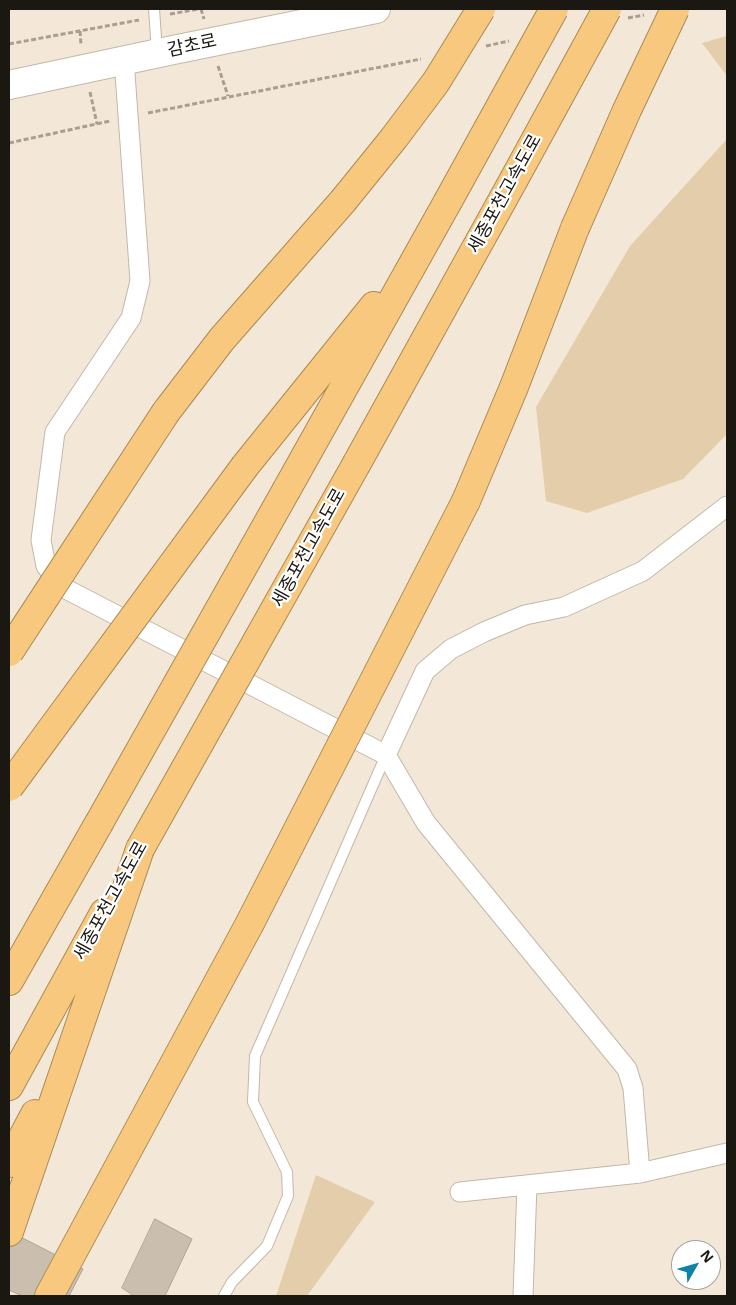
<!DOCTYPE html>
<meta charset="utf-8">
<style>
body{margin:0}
#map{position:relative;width:736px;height:1305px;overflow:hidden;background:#f3e8d7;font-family:"Open Sans",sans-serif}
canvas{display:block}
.frame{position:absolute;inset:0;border:10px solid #1b1711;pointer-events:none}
.north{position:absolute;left:671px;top:1240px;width:50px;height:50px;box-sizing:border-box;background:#fff;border:1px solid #a4a2a0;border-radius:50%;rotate:52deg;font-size:14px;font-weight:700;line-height:20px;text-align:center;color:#1b1711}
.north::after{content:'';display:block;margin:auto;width:18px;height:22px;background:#0f82a8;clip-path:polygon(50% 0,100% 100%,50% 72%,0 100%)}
</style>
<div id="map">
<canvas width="736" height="1305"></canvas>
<div class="frame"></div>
<div class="north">N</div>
</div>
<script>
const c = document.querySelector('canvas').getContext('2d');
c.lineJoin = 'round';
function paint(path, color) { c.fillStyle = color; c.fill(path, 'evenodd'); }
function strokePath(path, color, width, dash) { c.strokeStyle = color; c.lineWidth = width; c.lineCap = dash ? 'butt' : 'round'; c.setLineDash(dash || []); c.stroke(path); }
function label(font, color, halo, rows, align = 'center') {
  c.font = font + ' "Open Sans","Noto Sans KR",sans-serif'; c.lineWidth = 4.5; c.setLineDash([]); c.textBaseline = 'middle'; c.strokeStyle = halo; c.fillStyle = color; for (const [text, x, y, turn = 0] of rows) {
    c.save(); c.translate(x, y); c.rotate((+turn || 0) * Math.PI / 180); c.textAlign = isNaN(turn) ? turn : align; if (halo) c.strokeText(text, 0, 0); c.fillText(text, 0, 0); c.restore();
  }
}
const green = new Path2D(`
 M727,36V76L702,43Z
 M727,139V434L683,479L587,513L546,501L536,407L630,246Z
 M316,1175L375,1202L307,1296H276Z`);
const building = new Path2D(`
 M155,1219L192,1239L165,1296H134L122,1288Z
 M9,1231L83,1269L69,1296H22L9,1290Z`);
const path = new Path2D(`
 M201,9L204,19
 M170,14L199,9
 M628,18L644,15
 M80,31L81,45
 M9,44L139,20
 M486,46L509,41
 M218,66L228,96
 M90,92L97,124
 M148,113L421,59
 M9,143L110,121`);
const service = new Path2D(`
 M154,9L157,52
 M224,1296L232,1282L267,1246L288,1196L287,1172L253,1102L255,1056L386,755`);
const minor = new Path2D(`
 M124,60L140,281L131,318L55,432L41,540L46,566L64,588L386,755L425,671L451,649L484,632L525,615L564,607L643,571L727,506
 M386,755L426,823L627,1069L633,1088L640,1173L727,1153
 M460,1192L640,1173
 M523,1296L527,1185`);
const secondary = new Path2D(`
 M9,85L173,50L376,9`);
const motorway = new Path2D(`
 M166,412L222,339L343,201
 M357,463L513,181
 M245,466L374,306
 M287,489L447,203
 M466,501L514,387L575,228
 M9,981L99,823
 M9,1086L104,913
 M9,1163L35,1114
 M9,1232L140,849
 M49,1296L249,925`);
const motorwayBridge = new Path2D(`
 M513,181L607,9
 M343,201L394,138L436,82L481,9
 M447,203L554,9
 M575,228L627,110L675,9
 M9,652L166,412
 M9,787L245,466
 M99,823L287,489
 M140,849L357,463
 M249,925L466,501`);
const streetNames = [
 ["감초로",192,46,-12],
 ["세종포천고속도로",505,194,-61],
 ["세종포천고속도로",309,548,-61],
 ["세종포천고속도로",111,901,-61]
];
paint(green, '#e3cdab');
paint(building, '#cabfaf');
strokePath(building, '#aea494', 1);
strokePath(service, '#c3b8a8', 12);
strokePath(minor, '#c3b8a8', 21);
strokePath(secondary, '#c3b8a8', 30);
strokePath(motorway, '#aa8a57', 30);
strokePath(path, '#a89f92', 3, [5, 2.5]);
strokePath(service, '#fff', 10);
strokePath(minor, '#fff', 19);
strokePath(secondary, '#fff', 28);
strokePath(motorway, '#f7c87d', 28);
strokePath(motorwayBridge, '#aa8a57', 30, []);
strokePath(motorwayBridge, '#f7c87d', 28);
label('18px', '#1b1711', '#fff', streetNames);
</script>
